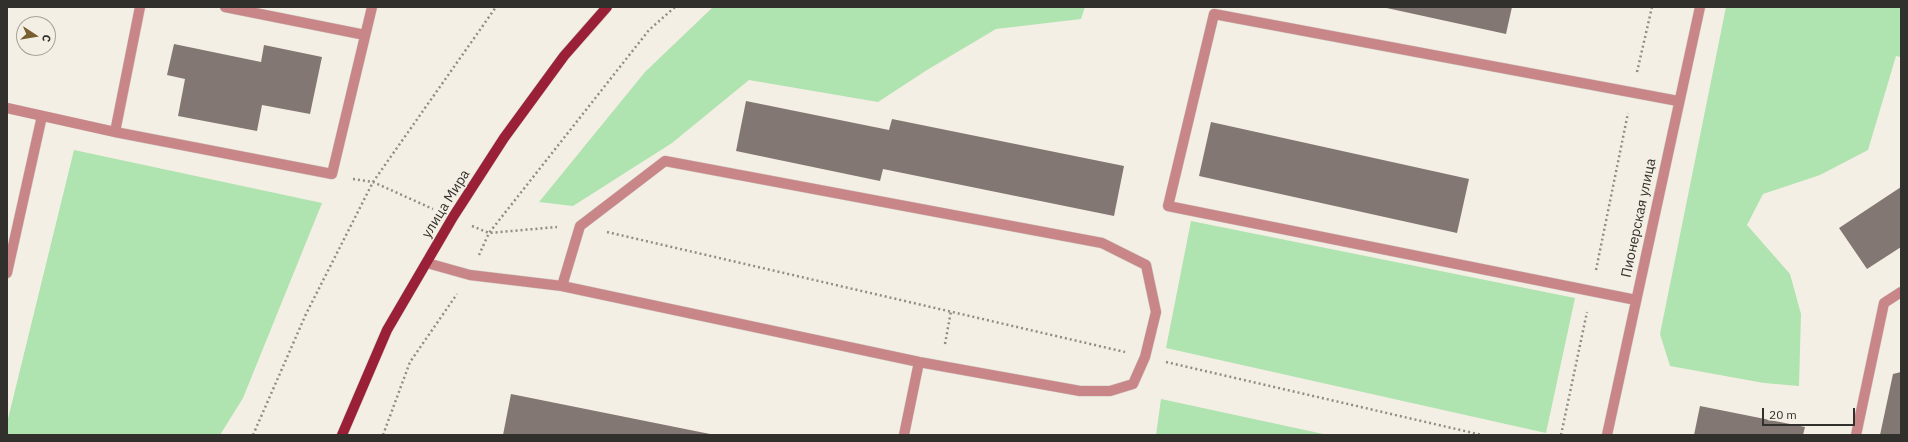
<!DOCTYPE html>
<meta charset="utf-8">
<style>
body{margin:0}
#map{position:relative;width:1908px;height:442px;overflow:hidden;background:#f4efe4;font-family:"IBM Plex Sans",sans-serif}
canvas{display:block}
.frame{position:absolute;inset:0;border:8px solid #32302c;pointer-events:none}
.north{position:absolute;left:16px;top:16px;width:40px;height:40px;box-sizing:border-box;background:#f4efe4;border:1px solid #a6a39a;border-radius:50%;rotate:102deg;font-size:11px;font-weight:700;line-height:16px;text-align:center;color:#32302c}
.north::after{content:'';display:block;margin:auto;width:14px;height:18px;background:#785e30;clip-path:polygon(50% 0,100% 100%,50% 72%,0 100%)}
.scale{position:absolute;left:1762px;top:408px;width:93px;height:18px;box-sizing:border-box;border:2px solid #32302c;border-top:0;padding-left:5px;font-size:12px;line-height:14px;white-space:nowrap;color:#32302c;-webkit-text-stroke:3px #f4efe4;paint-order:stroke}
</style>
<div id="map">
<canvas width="1908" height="442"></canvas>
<div class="frame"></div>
<div class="north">С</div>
<div class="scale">20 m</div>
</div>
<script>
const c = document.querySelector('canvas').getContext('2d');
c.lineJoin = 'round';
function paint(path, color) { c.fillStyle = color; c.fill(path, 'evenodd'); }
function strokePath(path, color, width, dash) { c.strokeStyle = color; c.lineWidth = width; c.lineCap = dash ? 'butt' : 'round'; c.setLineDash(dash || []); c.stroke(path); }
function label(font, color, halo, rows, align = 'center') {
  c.font = font + ' "IBM Plex Sans",sans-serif'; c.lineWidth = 3; c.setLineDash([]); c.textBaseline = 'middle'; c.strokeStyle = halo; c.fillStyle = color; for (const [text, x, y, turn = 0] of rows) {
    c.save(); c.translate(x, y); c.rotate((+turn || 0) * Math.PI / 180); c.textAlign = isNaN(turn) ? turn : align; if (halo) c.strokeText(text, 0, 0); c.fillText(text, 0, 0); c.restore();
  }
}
const green = new Path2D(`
 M713,7H1085L1081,19L996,29L927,70L878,102L749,80L672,143L573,206L539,202L645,72Z
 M1726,7H1901V57L1896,56L1868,150L1820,175L1763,194L1747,225L1790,274L1801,314L1799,386L1764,383L1670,366L1660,334Z
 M74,150L322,203L243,398L220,435H7V423Z
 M1191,221L1575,298L1546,433L1166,348Z
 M1161,399L1328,435H1156Z`);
const building = new Path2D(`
 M1382,7H1512L1506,34Z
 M174,44L261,62L264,45L322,57L310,114L262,105L257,131L178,116L185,79L167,75Z
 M746,101L889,130L892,119L1124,166L1114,216L883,169L880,181L736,151Z
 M1211,122L1469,179L1457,233L1199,176Z
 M1901,187V247L1867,269L1839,228Z
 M1901,372V435H1880L1893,374Z
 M511,394L710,434V435H503Z
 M1700,406L1805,427L1803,435H1694Z`);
const path = new Path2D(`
 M1637,72L1652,7
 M353,179L373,182L433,209
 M472,226L489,233L557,227
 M607,232L1125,352
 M479,255L489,233L649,30L675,7
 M1596,270L1628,113
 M945,344L951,311
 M1166,362L1482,435
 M253,435L306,314L373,182L496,7
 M383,435L410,362L457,294
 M1561,435L1587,312`);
const minor = new Path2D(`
 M225,7L365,35
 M7,108L115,132L332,174L372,7
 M115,132L140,7
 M427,263L470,275L562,286L919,362L1080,391H1110L1133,384L1145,357L1156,312L1146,265L1102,243L665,161L580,226L562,286
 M7,273L42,116
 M1636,300L1168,206L1214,14L1678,101
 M904,435L919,362
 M1607,435L1700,7
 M1856,435L1884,303L1901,292`);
const major = new Path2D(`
 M342,435L387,330L453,217L504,138L564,56L607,7`);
const streetNames = [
 ["улица Мира",446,204,-58],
 ["Пионерская улица",1639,218,-78]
];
paint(green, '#afe3af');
paint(building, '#837773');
strokePath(minor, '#d1cdc3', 11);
strokePath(major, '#d1cdc3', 11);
strokePath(path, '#908d85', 2.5, [2, 3]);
strokePath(minor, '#c98689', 10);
strokePath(major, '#9a2037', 10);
label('14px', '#32302c', '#f4efe4', streetNames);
</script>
